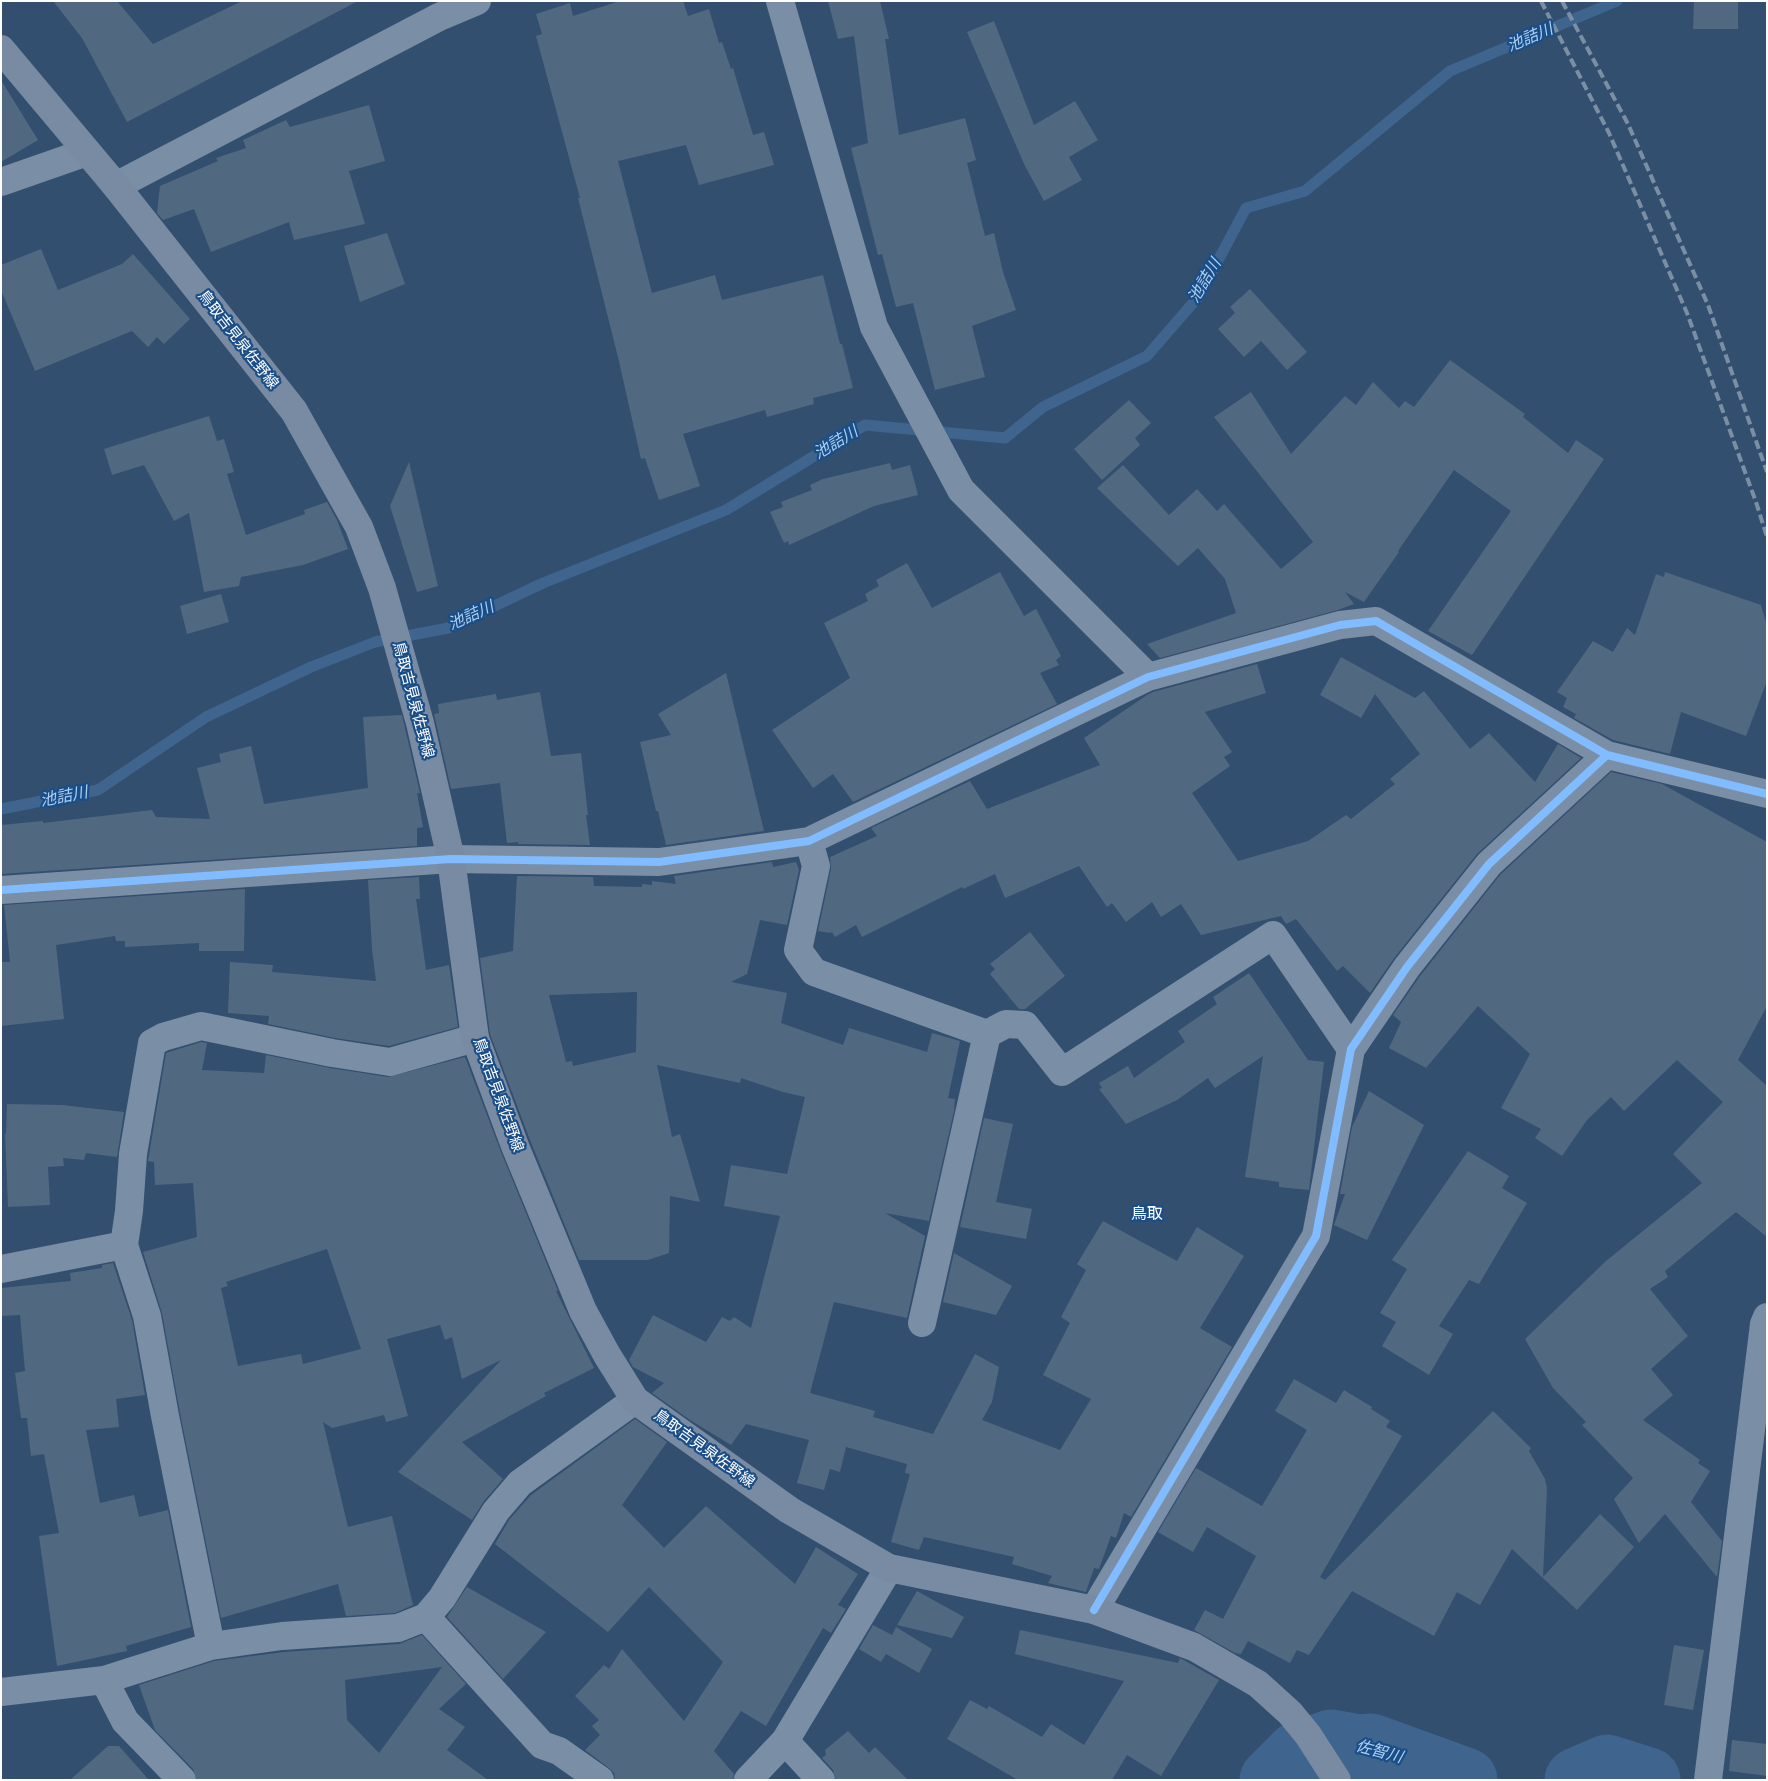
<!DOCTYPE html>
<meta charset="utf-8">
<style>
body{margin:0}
#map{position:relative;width:1768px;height:1781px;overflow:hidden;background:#334f6f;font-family:"PT Sans",sans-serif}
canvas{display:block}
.frame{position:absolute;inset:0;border:2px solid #fff;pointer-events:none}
</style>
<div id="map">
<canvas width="1768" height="1781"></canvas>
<div class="frame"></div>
</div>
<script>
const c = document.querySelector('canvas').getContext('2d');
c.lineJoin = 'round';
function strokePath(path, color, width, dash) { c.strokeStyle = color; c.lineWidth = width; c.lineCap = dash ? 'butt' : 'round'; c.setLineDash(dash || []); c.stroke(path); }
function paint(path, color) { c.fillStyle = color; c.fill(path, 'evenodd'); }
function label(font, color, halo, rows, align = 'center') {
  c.font = font + ' "PT Sans","Noto Sans JP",sans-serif'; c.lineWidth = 4.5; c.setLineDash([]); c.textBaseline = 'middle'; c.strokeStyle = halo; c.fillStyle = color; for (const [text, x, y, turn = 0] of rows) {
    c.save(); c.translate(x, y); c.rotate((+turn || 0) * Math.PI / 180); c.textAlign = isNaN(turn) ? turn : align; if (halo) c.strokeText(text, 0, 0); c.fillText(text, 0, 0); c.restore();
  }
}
const stream = new Path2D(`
 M1,809L98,790L206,717L311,667L375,642L448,628L543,583L726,510L865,425L1005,438L1043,407L1147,356L1199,296L1246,208L1305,191L1450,71L1617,1`);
const river = new Path2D(`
 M1272,1780L1298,1754L1331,1742L1359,1747L1371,1746L1465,1780
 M1577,1780L1607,1767L1648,1780`);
const building = new Path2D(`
 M53,1H117L153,44L242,1H358L127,122L82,38Z
 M620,1H683L688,16L709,9L719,43L722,42L731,69L733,68L753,135L764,132L774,165L699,185L686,145L618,161L652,293L715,275L722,300L823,275L840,344H842L853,388L813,398L814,404L767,417L765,410L683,434L700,486L659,500L645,458L641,459L618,357L578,198H580L536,36L542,34L536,14L570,3L573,16Z
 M828,1H880L889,39H885L899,135L965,118L976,160L967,163L985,236L994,233L1003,272L1016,310L972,326L985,377L935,390L913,303L896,307L882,254L878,255L851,148L868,143L854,36L838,39Z
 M1694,1H1738V29H1693Z
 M994,21L1034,125L1075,101L1098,140L1069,157L1082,180L1044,201L1025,166L967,32Z
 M1,80L38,140L1,162Z
 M369,105L385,161L349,171L365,224L294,240L289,222L211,252L194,209L163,220L157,213L160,186L218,161L216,158L246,148L243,140L286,120L290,127Z
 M387,233L405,284L360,302L344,246Z
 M41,249L58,290L122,264L133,254L190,319L164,344L157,337L148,347L132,331L35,371L1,290V265Z
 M1250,289L1307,352L1287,370L1261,341L1244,357L1218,329L1235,313L1230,307Z
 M1450,360L1525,414L1523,417L1568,453L1576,440L1604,459L1472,655L1428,631L1511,511L1454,470L1398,551L1399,552L1364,602L1345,592L1354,604L1338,610L1160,658L1147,644L1236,613L1225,579L1198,548L1178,566L1097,488L1123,465L1169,515L1197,489L1217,511L1224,504L1281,569L1313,542L1214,417L1251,392L1291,454L1345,396L1356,405L1373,382L1399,408L1405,401L1414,407Z
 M1129,400L1151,423L1135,438L1140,445L1102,480L1074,449Z
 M209,416L217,441L224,439L234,472L227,474L246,535L305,514L304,510L327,502L337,520L348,549L303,565L241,577L239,586L204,592L189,513L174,521L144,465L112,475L104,449Z
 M409,462L438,586L417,592L390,506Z
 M890,463L892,470L910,465L918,495L874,506L789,545L788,541L784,543L770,512L783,507L781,502L812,490L810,485L823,479Z
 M907,563L932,608L1000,572L1024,616L1036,609L1061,656L1056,660L1059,665L1040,673L1057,704L853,802L833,774L813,788L772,730L850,678L824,623L868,601L865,594L879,586L876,580Z
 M1665,572L1761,605L1767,626V681L1746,736L1681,712L1670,754L1613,740L1574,718L1576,714L1563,707L1567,698L1557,692L1593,641L1613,652L1627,628L1635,635L1656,574L1664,577Z
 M221,594L229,622L187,634L180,606Z
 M1341,657L1415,698L1424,691L1470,749L1489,733L1535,782L1558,744L1581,758L1477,854L1395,957L1370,993L1343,966L1337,971L1296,919L1286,924L1281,916L1201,935L1181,904L1161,917L1152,902L1126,922L1112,903L1107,907L1079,866L1005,898L995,874L963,889L962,887L862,937L856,925L835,937L832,932L830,933L818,931L831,869L830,857L877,836L871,828L970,781L987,809L1100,765L1084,738L1147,695L1153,692L1257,664L1266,693L1205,712L1232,752L1224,757L1230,766L1192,793L1238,861L1308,841L1346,815L1351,819L1395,784L1390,779L1420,754L1375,694L1361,718L1320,695Z
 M726,673L764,831L666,845L658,811H656L640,742L671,735L658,714Z
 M540,692L551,756L581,753L588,815H586L590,845L518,844V842L507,843L500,783L451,789L434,714L439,713L438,704L496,694L497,700Z
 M402,715L420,793H417L423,827L417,828V846L1,874V825L43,821V823L152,810L156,817L210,819L197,768L221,762L219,754L251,746L264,804L368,788L363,717Z
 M1611,772L1662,784L1767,842V1006L1738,1060L1767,1086V1237L1736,1212L1665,1271L1668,1277L1650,1289L1688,1336L1651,1369L1673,1395L1643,1420L1700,1460L1698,1463L1710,1471L1691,1502L1722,1541L1717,1577L1665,1514L1639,1543L1614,1499L1633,1478L1582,1425L1586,1422L1553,1388L1525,1339L1606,1261L1702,1183L1673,1154L1723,1102L1677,1060L1624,1111L1611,1097L1587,1120L1562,1156L1535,1138L1541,1129L1501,1108L1530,1054L1478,1006L1426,1068L1389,1048L1401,1022L1393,1015L1420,976L1500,875Z
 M772,862L773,867L796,862L799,870L787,925L760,920L747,974L731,982L787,993L781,1023L843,1045L849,1028L927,1052L932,1033L960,1041L948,1098L955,1099L954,1111L929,1221L885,1213L925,1236L907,1318L834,1302L810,1393L875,1411L873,1417L933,1434L975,1354L999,1367L992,1402L982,1420L1060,1450L1091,1399L1043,1375L1070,1323L1061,1317L1086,1270L1077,1264L1103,1221L1177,1261L1197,1227L1244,1256L1200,1328L1232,1347L1131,1517L1124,1513L1116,1538L1111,1536L1099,1569L1094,1568L1086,1592L1048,1583L1052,1576L1012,1564L1014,1557L924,1537L919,1550L891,1542L910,1474L905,1473L907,1464L846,1447L840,1472L830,1469L824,1490L797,1483L809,1440L746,1424L731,1445L690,1420L652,1393L664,1383L633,1367L629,1360L653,1315L706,1342L722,1317L730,1321L734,1317L751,1328L780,1216L724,1206L731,1165L787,1174L805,1097L783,1092L741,1078L740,1083L657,1065L672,1137L680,1134L700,1202L670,1196L669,1253L648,1260H579L530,1140L490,1034L480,958L513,951L517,876L593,877L594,886L642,887V884L652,885V881L676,884L674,876ZM637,992L636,1052L573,1066L572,1061L566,1062L549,995Z
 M419,877L420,899H416L426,970L449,965L458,1027L389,1046L335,1038L268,1024L269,1016L228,1013L230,962L273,965L272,972L376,981L372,949L368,880Z
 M245,889L244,951H199V943L125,947V941H116L115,936L56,945L64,1019L1,1026V962H10L4,905Z
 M1030,932L1065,976L1025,1009H1019L990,974L995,969L990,964Z
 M1249,973L1308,1060L1324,1062L1309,1190L1279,1187V1182L1245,1177L1263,1056L1215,1088L1208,1078L1177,1100L1126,1124L1099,1089L1102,1088L1099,1083L1128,1066L1134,1078L1185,1042L1178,1031L1217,1004L1213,997Z
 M201,1042L207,1043L202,1070L264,1073L266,1055L330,1068L388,1077L465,1057L501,1152L558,1291H556L594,1368L544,1393L546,1396L462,1442L503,1479L484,1501L472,1520L398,1472L501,1360L462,1379L452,1337L445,1340L440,1325L387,1339L408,1416L386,1422L384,1415L332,1428L323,1422L348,1527L392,1516L413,1605L395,1613L346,1616L338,1584L221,1618L180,1413L162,1313L143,1252L197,1237L193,1183L155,1185L154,1162L148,1161L166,1053ZM327,1249L361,1349L303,1364L301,1354L238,1366L221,1288L228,1286L226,1282Z
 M1369,1091L1424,1125L1367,1240L1334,1225L1345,1194H1340L1352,1127Z
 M7,1104L62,1105L124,1112L117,1157L86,1153L84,1160L63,1158L64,1166L48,1167L50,1205L8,1207L5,1134H6Z
 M984,1118L1013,1124L996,1202L1032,1209L1026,1239L960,1227Z
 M1468,1151L1509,1176L1502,1188L1527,1203L1479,1284L1469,1280L1439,1326L1453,1334L1429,1375L1382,1346L1396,1322L1380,1313L1407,1269L1392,1260Z
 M954,1253L1012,1286L996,1315L943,1302Z
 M113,1263L132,1320L145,1395L116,1399L119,1427L86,1430L100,1503L134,1495L139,1517L168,1510L191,1627L126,1646L127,1651L57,1666L39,1536L59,1533L44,1454L31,1456L27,1418H21L15,1373L25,1371L20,1315L1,1316V1288L71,1281L70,1273L102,1268V1265Z
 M1294,1379L1336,1403L1344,1390L1372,1407L1371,1409L1390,1421L1386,1427L1402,1436L1320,1577L1325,1580L1493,1411L1531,1448L1529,1451L1545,1479L1547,1488L1543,1577L1600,1514L1634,1547L1577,1610L1512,1549L1480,1605L1457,1592L1434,1636L1352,1591L1309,1655L1297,1650L1290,1663L1248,1641L1241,1654L1235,1653L1194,1630L1205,1610L1223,1619L1256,1556L1207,1527L1193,1552L1158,1532L1196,1468L1262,1506L1307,1430L1275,1411Z
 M635,1419L667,1442L622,1505L664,1548L706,1506L795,1584L816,1547L858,1574L838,1605L846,1609L831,1633L823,1628L766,1726L741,1711L714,1751L734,1774L733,1780H615L614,1773L609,1768L585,1750L600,1735L592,1726L599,1720L575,1696L604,1665L609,1669L622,1649L684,1721L723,1662L649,1587L608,1632L495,1544L509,1520L531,1495Z
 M467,1587L546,1632L503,1679L447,1617Z
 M917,1591L964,1617L952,1638L897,1625Z
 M873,1625L892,1635L896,1627L932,1649L919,1673L886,1654L881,1662L859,1649Z
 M1020,1630L1178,1663L1180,1658L1219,1680L1161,1776L1127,1755L1112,1780H1018L947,1739L970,1700L987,1709L989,1706L1042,1737L1051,1724L1084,1745L1124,1681L1015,1654Z
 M422,1635L466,1684L439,1709L465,1727L447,1750L488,1780H197L193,1769L155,1730L139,1685L214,1661L284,1652L399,1644ZM442,1667L379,1753L347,1720L345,1680Z
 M1674,1645L1704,1650L1693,1710L1664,1705Z
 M848,1731L869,1753L875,1747L908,1780H836L833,1770L822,1758L826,1755L825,1750Z
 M1732,1740L1767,1744V1776L1729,1771Z
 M108,1746H119L149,1780H70Z`);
const minor = new Path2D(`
 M780,1L874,327L961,490L1148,677
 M1,182L87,152
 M116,186L439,17L477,1
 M809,841L816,866L798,950L814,972L987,1034L1006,1024L1025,1025L1062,1072L1273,935L1351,1049
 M1,890L451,859L659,862L809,841L1148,677L1340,625L1376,621L1607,755L1767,794
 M124,1245L147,1316L165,1416L211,1646
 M1,1269L124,1245L129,1211L133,1154L152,1043L163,1037L201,1026L332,1053L390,1062L475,1038
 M922,1323L987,1034
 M1094,1610L1316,1236L1351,1049L1407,967L1489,864L1607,755
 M426,1617L542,1745L559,1751L600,1780
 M104,1680L125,1721L182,1780
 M1,1692L104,1680L211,1646L282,1636L398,1628L426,1617L442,1598L496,1511L520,1483L635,1400
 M785,1741L821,1780
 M748,1780L785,1741L889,1568
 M1708,1780L1764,1324L1767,1317`);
const major = new Path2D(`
 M1,49L116,186L294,411L359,527L382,588L420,723L451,859L475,1038L515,1146L583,1311L607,1355L635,1400L789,1510L889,1568L1094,1610L1194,1647L1258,1684L1290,1713L1308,1735L1337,1780`);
const rail = new Path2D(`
 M1541,1L1609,133L1687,313L1756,502L1767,537
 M1562,1L1628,124L1708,305L1767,472`);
const cycleway = new Path2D(`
 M1,890L451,859L659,862L809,841L1148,677L1340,625L1376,621L1607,755L1767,794
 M1094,1610L1316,1236L1351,1049L1407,967L1489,864L1607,755`);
const streetNames = [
 ["鳥取吉見泉佐野線",238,340,52],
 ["鳥取吉見泉佐野線",413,700,75],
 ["鳥取吉見泉佐野線",498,1095,70],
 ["鳥取吉見泉佐野線",704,1449,36]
];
const waterNames = [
 ["池詰川",1530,38,-23],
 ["池詰川",1205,281,-59],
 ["池詰川",836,443,-31],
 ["池詰川",471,616,-24],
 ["池詰川",64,797,-11],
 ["佐智川",1379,1752,15]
];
const neighbourhoodNames = [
 ["鳥取",1147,1214]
];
strokePath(stream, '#3f648e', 11);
strokePath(river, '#3f648e', 65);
paint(building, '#516881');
strokePath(minor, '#7a8ea5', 28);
strokePath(major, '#798ba2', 28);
strokePath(rail, '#7b8fa4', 4, [9, 4]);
strokePath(cycleway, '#80bcff', 8);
label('15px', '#fff', '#1a4e88', streetNames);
label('italic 16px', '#aed0f4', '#1a4e88', waterNames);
label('16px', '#fff', '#1a4e88', neighbourhoodNames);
</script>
